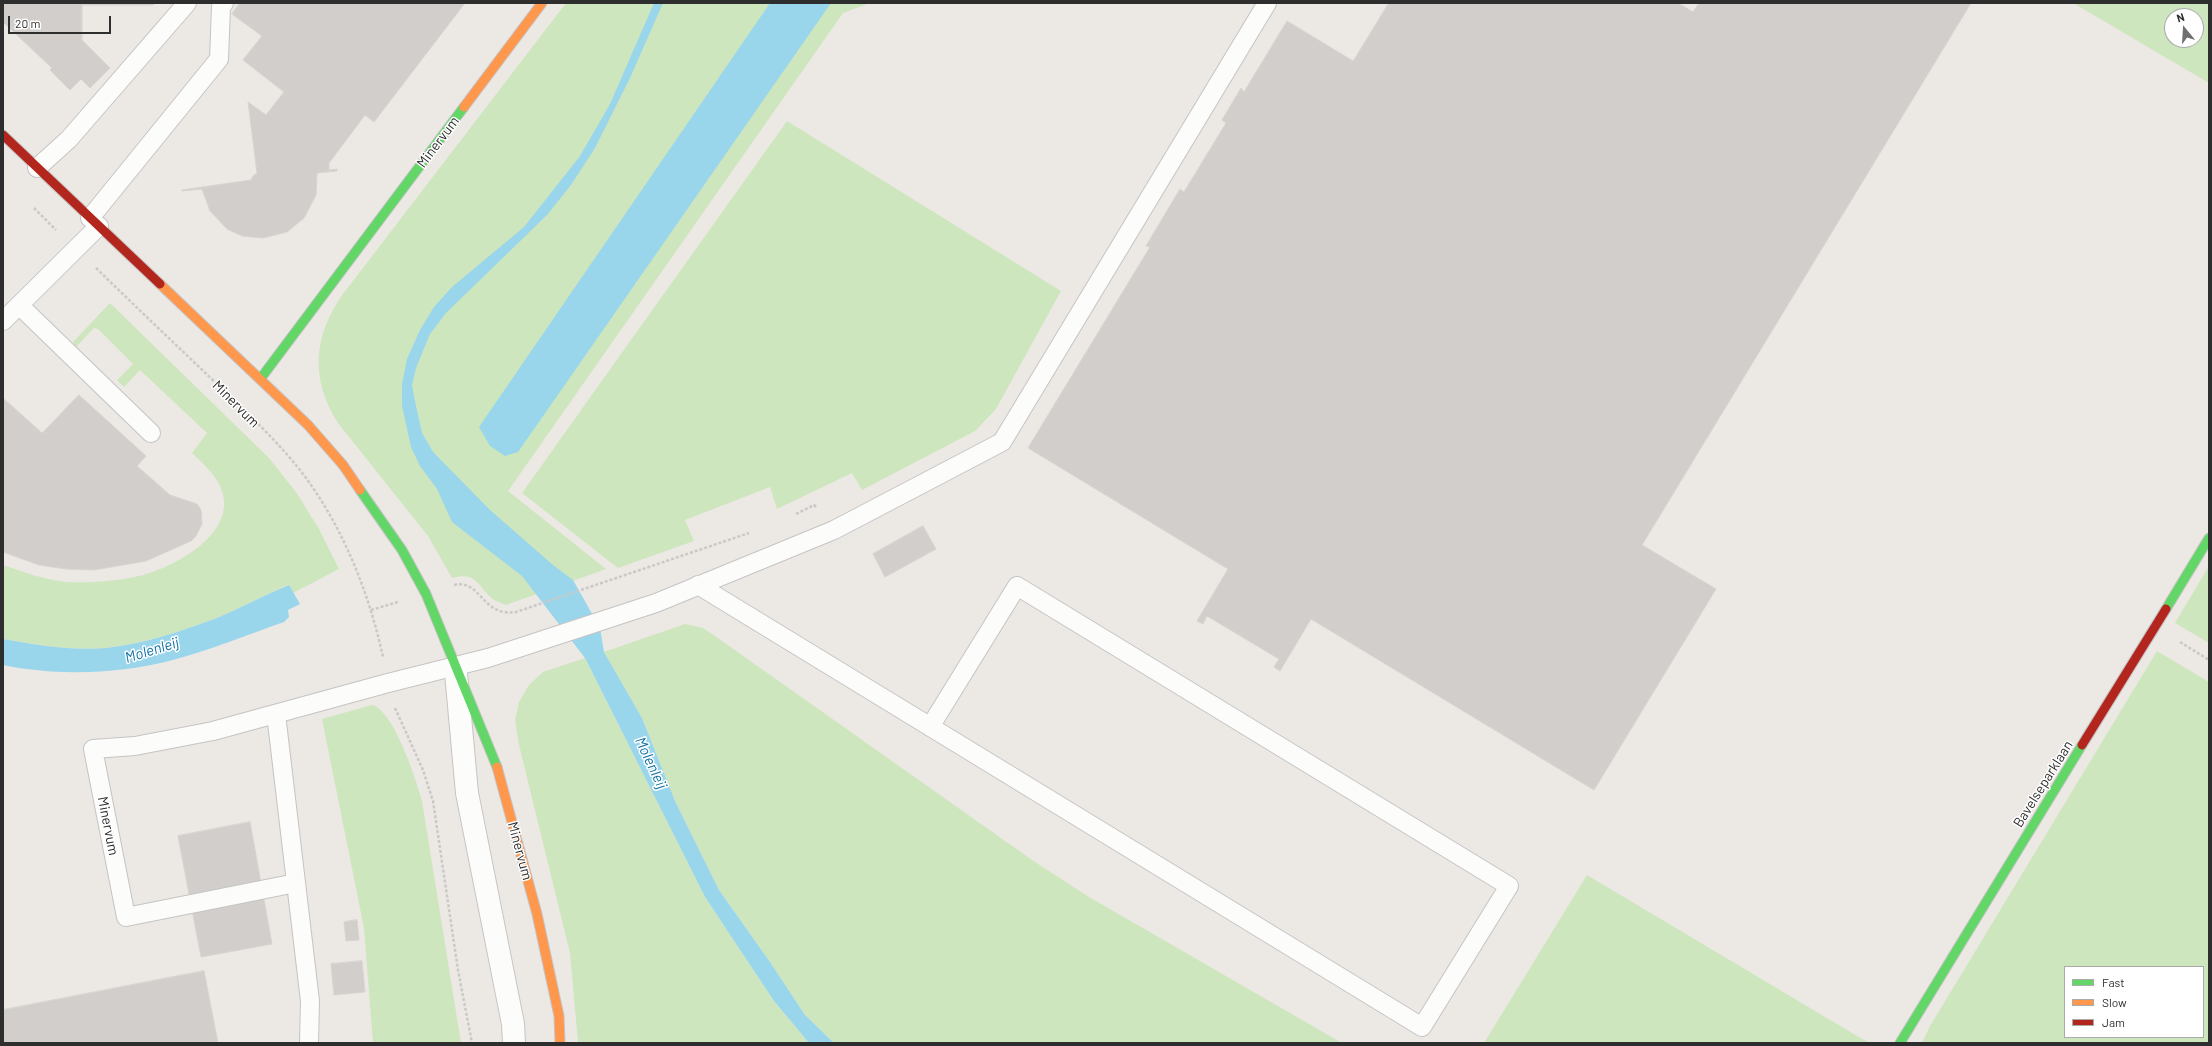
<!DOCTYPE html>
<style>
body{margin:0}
#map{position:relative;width:2212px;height:1046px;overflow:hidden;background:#ece8e4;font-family:Barlow,sans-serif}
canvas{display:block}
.frame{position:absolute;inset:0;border:4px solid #2e2e2e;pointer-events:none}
.legend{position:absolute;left:2064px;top:966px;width:140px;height:72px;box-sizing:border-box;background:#fff;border:1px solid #ababab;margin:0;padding:5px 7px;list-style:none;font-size:12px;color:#2e2e2e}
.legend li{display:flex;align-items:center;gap:8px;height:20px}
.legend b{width:20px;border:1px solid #ababab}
.north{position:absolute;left:2164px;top:8px;width:40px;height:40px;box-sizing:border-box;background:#fff;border:1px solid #ababab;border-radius:50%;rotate:342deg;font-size:11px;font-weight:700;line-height:16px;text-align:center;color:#2e2e2e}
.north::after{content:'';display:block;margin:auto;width:14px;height:18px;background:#706f6e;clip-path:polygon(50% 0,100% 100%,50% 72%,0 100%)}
.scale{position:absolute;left:8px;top:16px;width:103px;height:18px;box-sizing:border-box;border:2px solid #2e2e2e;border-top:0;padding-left:5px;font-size:12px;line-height:14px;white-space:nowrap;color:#2e2e2e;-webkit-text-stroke:3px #fff;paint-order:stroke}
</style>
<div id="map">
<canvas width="2212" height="1046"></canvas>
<div class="frame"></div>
<ul class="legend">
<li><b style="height:5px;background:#63d668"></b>Fast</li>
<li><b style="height:5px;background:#ff974d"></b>Slow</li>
<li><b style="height:5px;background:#b3261e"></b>Jam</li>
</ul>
<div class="north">N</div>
<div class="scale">20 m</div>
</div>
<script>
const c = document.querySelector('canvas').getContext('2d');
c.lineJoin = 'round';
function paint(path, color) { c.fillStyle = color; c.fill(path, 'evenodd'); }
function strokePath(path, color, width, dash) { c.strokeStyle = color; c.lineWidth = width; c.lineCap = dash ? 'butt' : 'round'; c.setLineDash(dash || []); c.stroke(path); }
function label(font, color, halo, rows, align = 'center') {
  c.font = font + ' Barlow,sans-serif'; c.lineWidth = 3; c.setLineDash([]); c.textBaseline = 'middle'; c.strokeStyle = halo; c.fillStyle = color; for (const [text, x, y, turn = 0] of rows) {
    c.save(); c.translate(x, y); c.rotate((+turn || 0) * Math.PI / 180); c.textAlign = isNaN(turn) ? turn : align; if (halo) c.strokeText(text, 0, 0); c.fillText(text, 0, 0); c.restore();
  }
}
const green = new Path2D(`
 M566,3H870L843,13L508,491L606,569L506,605C502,603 497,602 494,600C477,587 478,571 452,578L428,536L338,423C310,379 313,336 343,294Z
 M2073,3H2209V83ZM2172,16H2196V40H2172Z
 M787,121L1061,291L996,409L975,431L862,490L852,473L777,509L770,487L685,520L694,541L618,568L522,493Z
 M110,303L269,458L296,492L319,529L339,569L293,593L288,585C264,595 241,608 217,618C182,631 143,644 105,648C72,651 36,645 3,639V565C24,572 45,580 67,582C91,583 120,581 143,575C177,566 236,533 222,491C217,475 203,464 192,453L207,433L140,370L124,387L117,380L133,364L98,329L94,328L76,347L73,342Z
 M2209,566V643L2175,623Z
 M685,624L703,628L715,636L1032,860L1089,897L1342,1043H834L805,1015L770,962L719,890L675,801L642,718L604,652Z
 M2157,651L2209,682V1043H1922L1930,1026ZM2065,967H2203V1037H2065Z
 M585,658L705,897L774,1001L809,1043H578L570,953L519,745L515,720L519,702L529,685L543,672Z
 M372,705C393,709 417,781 422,801L461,1043H373L364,928L322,719Z
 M1587,875L1857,1036L1870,1043H1484Z`);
const water = new Path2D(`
 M654,3H663L630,78L595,148L571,185L547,215L446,313L430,334L416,368L412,385L415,401L422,433L433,452L490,510L553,565L573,580L600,628L604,652L642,718L675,801L719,890L770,962L805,1015L834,1043H809L774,1001L705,897L585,658L522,576L452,522L437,489L420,466L411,447L402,406V384L407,359L420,330L434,307L452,287L524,227L580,156L610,104Z
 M770,3H831L518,452L505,456L490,446L479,427Z
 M289,585L300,604L288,610L289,617L284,622C246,635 208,651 169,661C119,674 54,676 3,665V639C36,645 72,651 106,648C143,644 182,631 217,618C241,608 264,595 289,585Z`);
const building = new Path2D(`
 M3,3H155L153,5H82V40L110,68L90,88L81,79L70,90L50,70L52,68L3,22Z
 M240,3H465L374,122L365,115L329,163V170L337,169V171L317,173L316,195L304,218L287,232L263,238L242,236L227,229L210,211L202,189L182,191V190L251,180L253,176L257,173L248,102L266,115L284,92L243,60L262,36L232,14Z
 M1389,3H1678L1693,12L1699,3H1971L1642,545L1716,589L1594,790L1311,619L1280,671L1274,667L1279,659L1207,616L1203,624L1197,621L1228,569L1028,448L1150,247L1146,246L1180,189L1184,192L1226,123L1222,120L1241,88L1244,92L1287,21L1353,61Z
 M79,395L146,456L137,466L170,495L197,504L201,510L202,524L196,536L191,541L146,561L94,570L66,569L39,565L3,552V398L42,433Z
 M923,526L936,549L885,577L873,554Z
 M250,822L272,944L201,957L178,836Z
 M357,920L359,940L346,941L344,922Z
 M362,961L365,992L334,995L331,964Z
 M204,971L218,1043H3V1010Z`);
const path = new Path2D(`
 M34,208L56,230
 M96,268C136,307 176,345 216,383C247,413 280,443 306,478C344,530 369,593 383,657
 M796,514L814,505L816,507
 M454,585C482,579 481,617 516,612L749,533
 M371,610L398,602
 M2180,642L2209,660
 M395,708L423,770L433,801L458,970L472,1043`);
const lane = new Path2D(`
 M37,168L69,139L187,3
 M90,218L219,59L221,7L224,3
 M19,305L151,433
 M3,321L99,226
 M698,585L1422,1027L1509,886L1017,586L930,727
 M276,714L310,1001L309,1043
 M296,883L126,917L93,749L135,746L213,731L388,683L488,658L656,603L834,530L1002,442L1267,3`);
const street = new Path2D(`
 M456,673L467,793L513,1024L514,1043`);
const fast = new Path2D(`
 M261,378L464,107
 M360,490L402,550L426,594L497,767
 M2166,609L2209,538
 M1900,1043L2082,745`);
const slow = new Path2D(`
 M464,107L542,3
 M160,284L308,425L343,465L360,490
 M497,767L537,914L559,1016L560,1043`);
const jam = new Path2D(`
 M3,135L160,284
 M2082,745L2166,609`);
const streetNames = [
 ["Minervum",438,142,-53],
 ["Minervum",236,404,45],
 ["Bavelseparklaan",2043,784,-58],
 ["Minervum",108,826,79],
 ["Minervum",520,851,75]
];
const waterNames = [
 ["Molenleij",152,650,-17],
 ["Molenleij",651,763,65]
];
paint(green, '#cee6be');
paint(water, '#99d6ec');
paint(building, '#d1cecb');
strokePath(building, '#d7d4d0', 1);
strokePath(lane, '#c5c4c5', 20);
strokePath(street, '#c5c4c5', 24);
strokePath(fast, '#c5c4c5', 11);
strokePath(slow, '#c5c4c5', 11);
strokePath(jam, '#c5c4c5', 11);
strokePath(path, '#c9c9c8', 2.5, [3, 2]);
strokePath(lane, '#fcfcfb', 18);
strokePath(street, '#fcfcfb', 22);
strokePath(fast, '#63d668', 9);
strokePath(slow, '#ff974d', 9);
strokePath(jam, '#b3261e', 9);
label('14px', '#2e2e2e', '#fff', streetNames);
label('italic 15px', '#0d6fa3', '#fff', waterNames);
</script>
